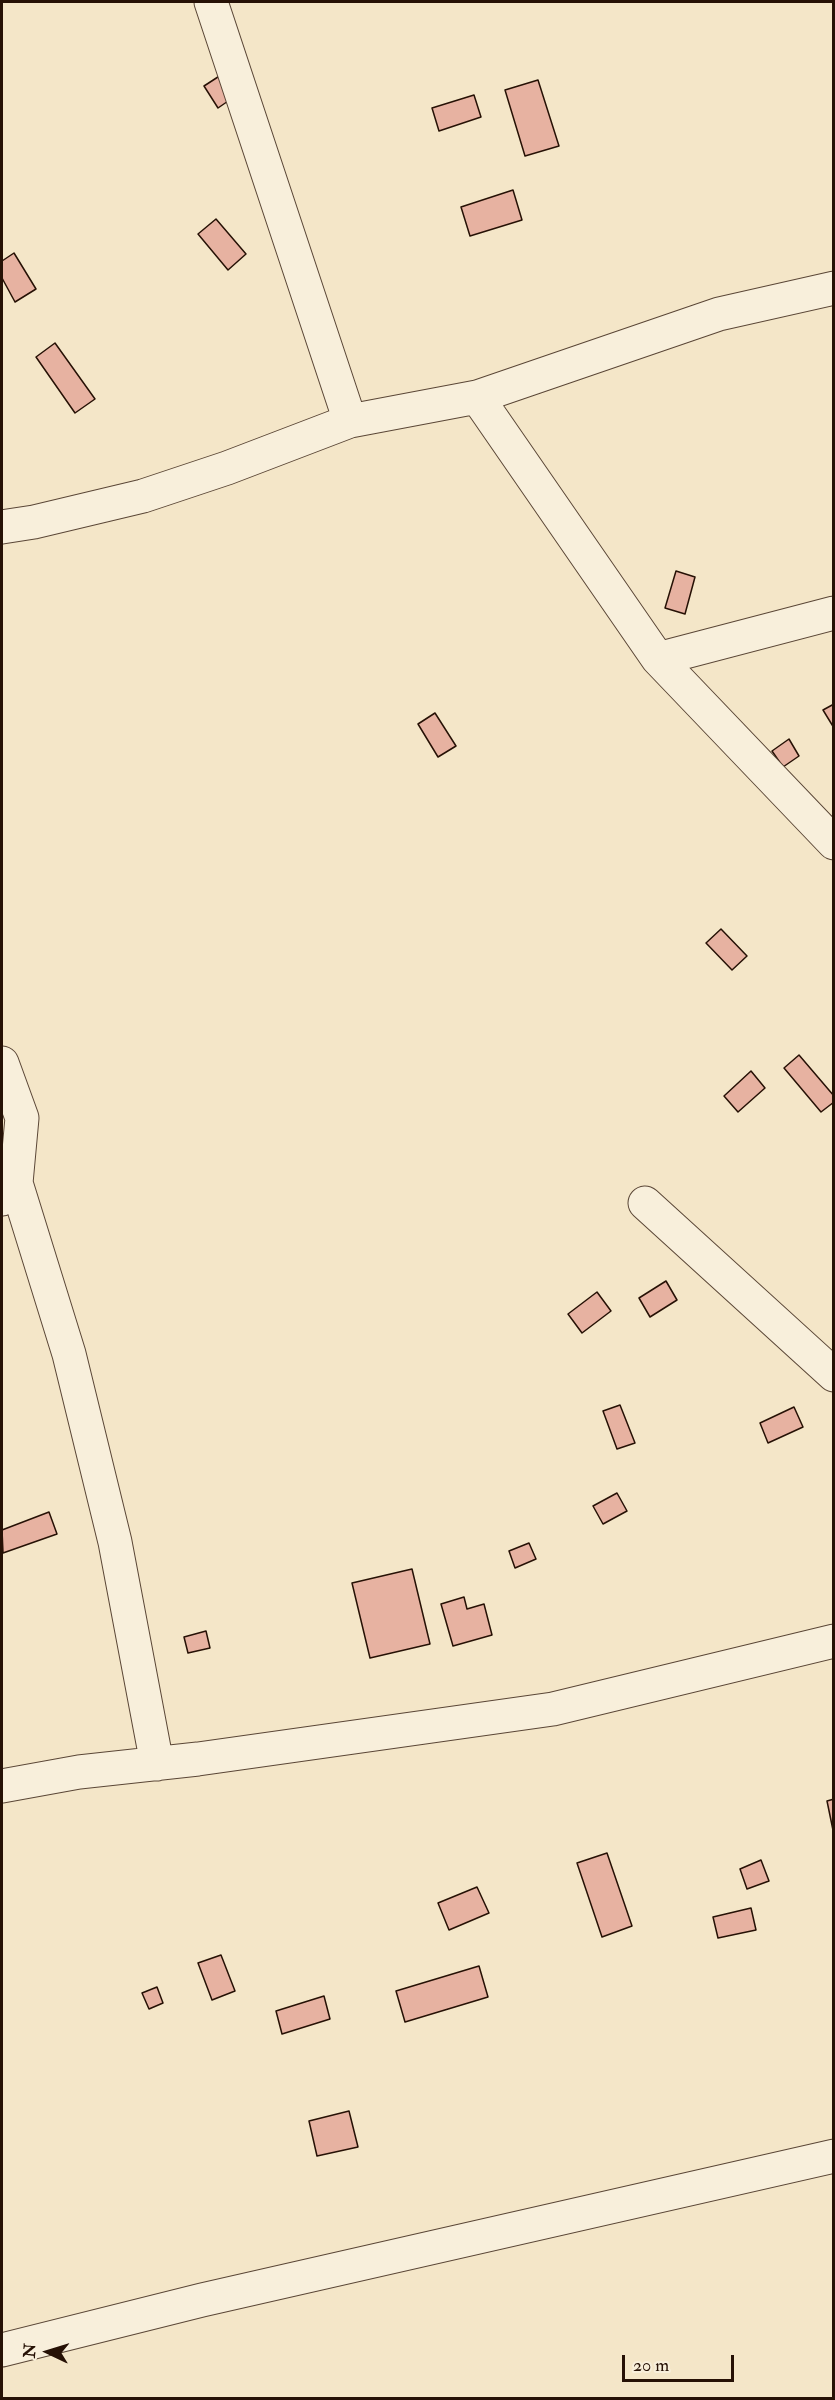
<!DOCTYPE html>
<style>
body{margin:0}
#map{position:relative;width:835px;height:2400px;overflow:hidden;background:#f4e6c8;font-family:"IM FELL Double Pica",serif}
canvas{display:block}
.frame{position:absolute;inset:0;border:3px solid #261105;pointer-events:none}
.north{position:absolute;left:18px;top:2322px;width:60px;height:60px;-webkit-text-stroke:4px #f8efdb;paint-order:stroke;rotate:274deg;font-size:16px;font-weight:700;line-height:24px;text-align:center;color:#261105}
.north::after{content:'';display:block;margin:auto;width:21px;height:27px;background:#261105;clip-path:polygon(50% 0,100% 100%,50% 72%,0 100%)}
.scale{position:absolute;left:622px;top:2355px;width:112px;height:27px;box-sizing:border-box;border:3px solid #261105;border-top:0;padding-left:8px;font-size:18px;line-height:21px;white-space:nowrap;color:#261105;-webkit-text-stroke:4px #f8efdb;paint-order:stroke}
</style>
<div id="map">
<canvas width="835" height="2400"></canvas>
<div class="frame"></div>
<div class="north">N</div>
<div class="scale">20 m</div>
</div>
<script>
const c = document.querySelector('canvas').getContext('2d');
c.lineJoin = 'round';
function paint(path, color) { c.fillStyle = color; c.fill(path, 'evenodd'); }
function strokePath(path, color, width, dash) { c.strokeStyle = color; c.lineWidth = width; c.lineCap = dash ? 'butt' : 'round'; c.setLineDash(dash || []); c.stroke(path); }
const building = new Path2D(`
 M221,75L234,97L218,108L204,86Z
 M538,80L559,146L525,156L505,90Z
 M474,95L481,117L439,131L432,108Z
 M513,190L522,220L470,236L461,207Z
 M216,219L246,254L228,270L198,234Z
 M14,253L36,289L15,302L2,278V261Z
 M55,343L95,399L75,413L36,357Z
 M676,571L695,577L685,614L665,608Z
 M834,704V728L823,710Z
 M435,713L456,746L438,757L418,724Z
 M789,739L799,756L783,767L772,751Z
 M721,929L747,956L732,970L706,943Z
 M799,1055L834,1096V1102L821,1112L784,1068Z
 M751,1071L765,1088L738,1112L724,1096Z
 M666,1281L677,1300L650,1317L639,1298Z
 M597,1292L611,1311L582,1333L568,1314Z
 M620,1405L635,1443L617,1449L603,1411Z
 M794,1407L803,1427L768,1443L760,1423Z
 M617,1493L627,1511L603,1524L593,1506Z
 M49,1512L57,1534L3,1553L2,1530Z
 M529,1543L536,1559L515,1568L509,1551Z
 M412,1569L430,1644L370,1658L352,1583Z
 M464,1597L467,1609L484,1604L492,1635L453,1646L441,1604Z
 M206,1631L210,1648L188,1653L184,1637Z
 M834,1799V1835L827,1801Z
 M607,1853L632,1926L602,1937L577,1863Z
 M761,1860L769,1881L747,1889L740,1869Z
 M477,1887L489,1913L449,1930L438,1903Z
 M751,1908L756,1930L718,1938L713,1917Z
 M221,1955L235,1991L212,2000L198,1963Z
 M479,1966L488,1997L405,2022L396,1991Z
 M157,1987L163,2003L149,2009L142,1993Z
 M324,1996L330,2019L282,2034L276,2011Z
 M349,2111L358,2147L317,2156L309,2121Z`);
const minor = new Path2D(`
 M211,2L350,421
 M477,397L658,659L834,843
 M2,527L34,522L143,496L227,468L350,421L477,397L719,314L834,288
 M658,659L834,613
 M2,1063L22,1118L16,1183L2,1199
 M16,1183L69,1354L115,1542L157,1764
 M645,1203L834,1375
 M2,1786L79,1772L198,1759L553,1709L834,1641
 M2,2350L202,2300L834,2156`);
paint(building, '#e7b2a1');
strokePath(building, '#261105', 1.5);
strokePath(minor, '#5a4636', 35);
strokePath(minor, '#f8efdb', 33);
</script>
